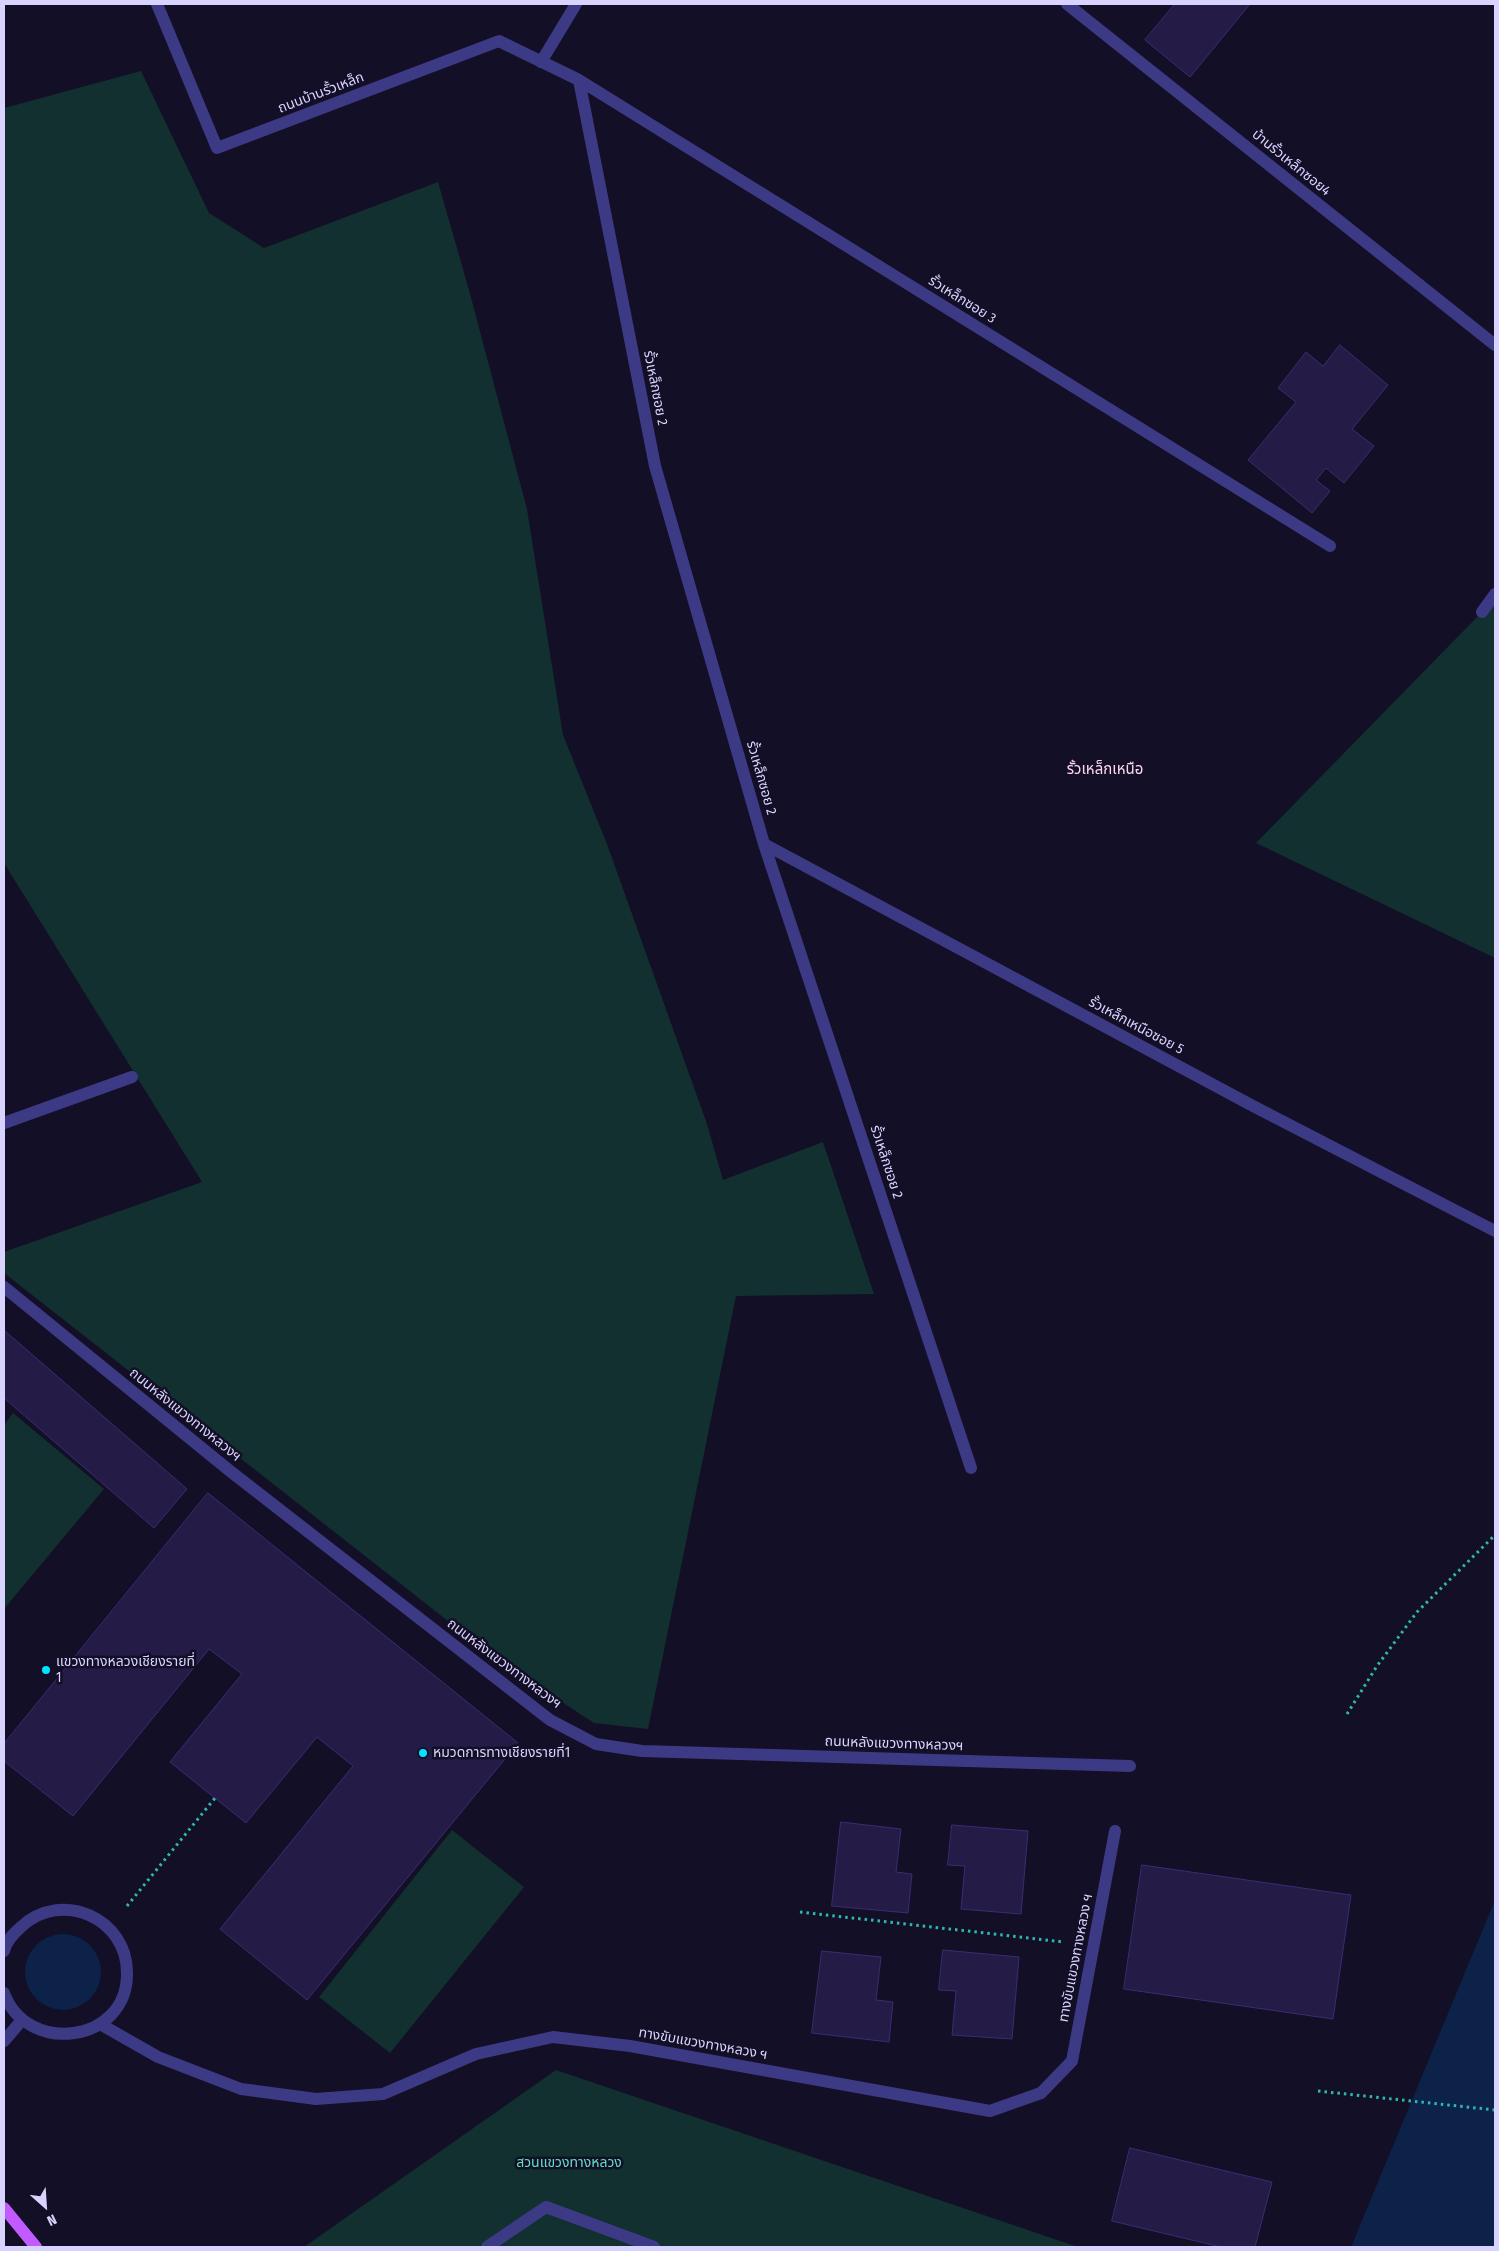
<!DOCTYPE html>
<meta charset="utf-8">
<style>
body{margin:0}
#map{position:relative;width:1499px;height:2251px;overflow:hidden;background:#130f26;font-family:"Fira Sans Condensed",sans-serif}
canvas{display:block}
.frame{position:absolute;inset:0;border:5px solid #d9d4ff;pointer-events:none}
.north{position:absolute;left:20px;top:2181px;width:50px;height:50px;-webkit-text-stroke:4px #130f26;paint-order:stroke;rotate:154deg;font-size:14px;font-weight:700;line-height:20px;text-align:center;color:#d9d4ff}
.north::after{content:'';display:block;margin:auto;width:18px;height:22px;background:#d9d4ff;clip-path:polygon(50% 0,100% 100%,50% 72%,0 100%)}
</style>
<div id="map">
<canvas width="1499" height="2251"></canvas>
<div class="frame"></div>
<div class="north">N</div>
</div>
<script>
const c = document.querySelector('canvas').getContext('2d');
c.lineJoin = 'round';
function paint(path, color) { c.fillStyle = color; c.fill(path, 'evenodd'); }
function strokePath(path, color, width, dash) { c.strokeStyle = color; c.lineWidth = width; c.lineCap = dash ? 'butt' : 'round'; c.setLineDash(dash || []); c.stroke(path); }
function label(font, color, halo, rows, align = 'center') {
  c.font = font + ' "Fira Sans Condensed","Noto Sans Thai",sans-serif'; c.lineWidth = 5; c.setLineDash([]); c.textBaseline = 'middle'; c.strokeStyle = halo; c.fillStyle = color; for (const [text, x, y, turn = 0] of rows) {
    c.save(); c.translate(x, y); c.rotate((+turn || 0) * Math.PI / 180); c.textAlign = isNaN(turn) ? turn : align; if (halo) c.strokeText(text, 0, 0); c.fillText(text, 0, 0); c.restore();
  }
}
const green = new Path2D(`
 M141,71L209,213L264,248L438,182L469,290L527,509L563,735L607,844L707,1124L723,1180L823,1142L874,1294L736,1296L648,1729L594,1723L499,1661L4,1273V1252L202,1182L4,863V108Z
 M1495,594V958L1256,843L1482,612Z
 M13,1413L104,1489L4,1609V1425Z
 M452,1830L524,1887L390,2053L319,1997Z
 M556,2070L1078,2247H304Z`);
const water = new Path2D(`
 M1495,1900V2247H1351Z
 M25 1972a38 38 0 1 1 76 0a38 38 0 1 1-76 0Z`);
const building = new Path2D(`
 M1175,4H1250L1190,77L1145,40Z
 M1340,345L1388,385L1352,429L1374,446L1344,483L1326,468L1316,480L1330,491L1312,513L1248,460L1296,402L1278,388L1306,352L1323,366Z
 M5,1331L187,1489L154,1528L4,1398Z
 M208,1493L518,1743L307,2000L220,1929L353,1766L317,1737L246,1823L170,1762L242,1674L209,1649L73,1816L4,1761V1744Z
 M841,1822L901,1829L896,1872L912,1874L908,1913L832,1906Z
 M952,1825L1028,1831L1021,1914L961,1909L965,1866L948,1865Z
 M1142,1865L1351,1895L1333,2019L1124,1989Z
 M943,1950L1019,1957L1012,2039L952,2035L956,1991L939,1990Z
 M822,1951L881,1957L876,2000L893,2002L889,2042L812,2033Z
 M1130,2148L1272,2182L1255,2247H1221L1112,2221Z`);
const path = new Path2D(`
 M1347,1714L1377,1666L1417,1612L1495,1535
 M127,1906L215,1798
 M800,1912L1064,1942
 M1318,2091L1495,2110`);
const service = new Path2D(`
 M4,1123L132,1077
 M4,1951C6,1941 13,1934 21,1927C61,1889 128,1918 127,1974C127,2043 27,2056 4,1993
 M100,2024L158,2057L241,2089L316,2099L383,2094L476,2054L553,2037L630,2046L990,2111L1041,2093L1072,2061L1115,1831
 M4,2041L22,2020
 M487,2247L546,2207L654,2247`);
const minor = new Path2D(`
 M157,4L217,148L499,41L579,80L1330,546
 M1067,4L1495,345
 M541,62L576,4
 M579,80L655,466L764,844L971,1468
 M1482,612L1495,594
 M764,844L1253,1106L1495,1231
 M4,1287L230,1471L550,1720L596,1744L642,1751L1130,1766`);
const primary = new Path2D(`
 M4,2208L36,2247`);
const markers = [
 [46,1670,5,"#00e5ff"],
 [423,1753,5,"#00e5ff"]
];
const streetNames = [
 ["ถนนบ้านรั้วเหล็ก",321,93,-21],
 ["บ้านรั้วเหล็กซอย4",1291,163,39],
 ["รั้วเหล็กซอย 3",962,300,32],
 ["รั้วเหล็กซอย 2",655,388,79],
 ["รั้วเหล็กซอย 2",761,778,74],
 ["รั้วเหล็กเหนือซอย 5",1136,1026,28],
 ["รั้วเหล็กซอย 2",886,1162,72],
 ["ถนนหลังแขวงทางหลวงฯ",185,1415,39],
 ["ถนนหลังแขวงทางหลวงฯ",504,1664,37],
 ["ถนนหลังแขวงทางหลวงฯ",894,1744,2],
 ["ทางขับแขวงทางหลวง ฯ",1076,1958,-79],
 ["ทางขับแขวงทางหลวง ฯ",703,2044,10]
];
const poiNames = [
 ["แขวงทางหลวงเชียงรายที่",56,1662],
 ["1",56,1678],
 ["หมวดการทางเชียงรายที่1",433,1753]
];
const parkNames = [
 ["สวนแขวงทางหลวง",569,2163]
];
const neighbourhoodNames = [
 ["รั้วเหล็กเหนือ",1105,770]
];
paint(green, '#12302f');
paint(water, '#0c2248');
paint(building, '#241b47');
strokePath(building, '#3b2d73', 1);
strokePath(path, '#2fb8b0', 3, [2.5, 4]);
strokePath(service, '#3d3a85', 12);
strokePath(minor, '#3d3a85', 12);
strokePath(primary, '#c25bff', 12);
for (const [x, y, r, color] of markers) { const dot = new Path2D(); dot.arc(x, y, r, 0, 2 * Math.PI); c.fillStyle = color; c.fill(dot); strokePath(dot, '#130f26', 2); }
label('14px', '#d9d4ff', '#130f26', streetNames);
label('14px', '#d9d4ff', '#130f26', poiNames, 'left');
label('14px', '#5fe0c0', '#130f26', parkNames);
label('15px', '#ffd6f0', '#130f26', neighbourhoodNames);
</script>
